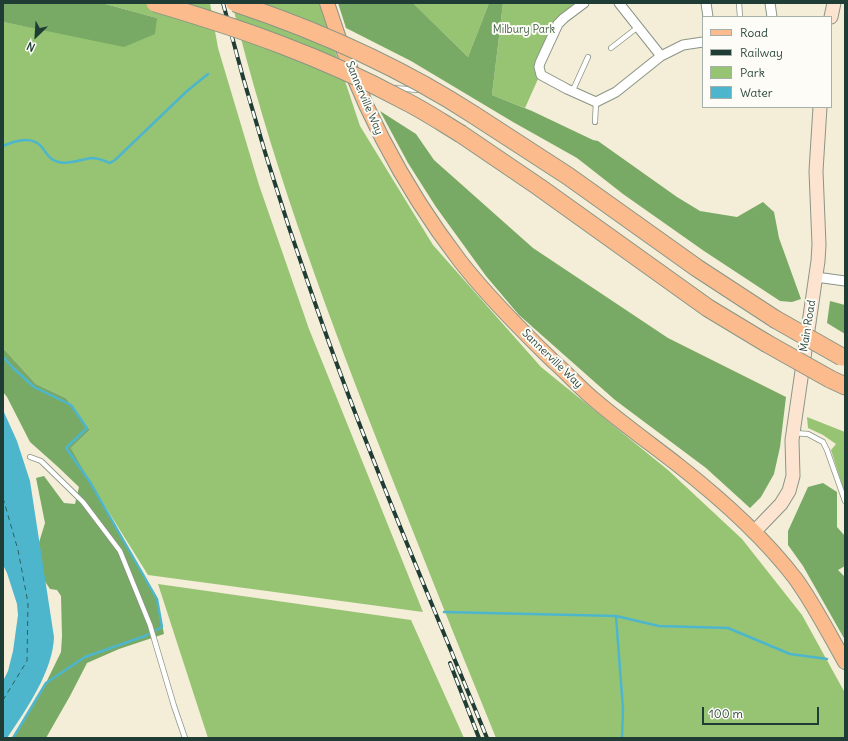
<!DOCTYPE html>
<style>
body{margin:0}
#map{position:relative;width:848px;height:741px;overflow:hidden;background:#f4edd8;font-family:Delius,sans-serif}
canvas{display:block}
.frame{position:absolute;inset:0;border:4px solid #1f3d34;pointer-events:none}
.legend{position:absolute;left:702px;top:16px;width:130px;height:92px;box-sizing:border-box;background:#fdfcf7;border:1px solid #a4b0a9;margin:0;padding:5px 7px;list-style:none;font-size:12px;color:#1f3d34}
.legend li{display:flex;align-items:center;gap:8px;height:20px}
.legend b{width:20px;border:1px solid #a4b0a9}
.north{position:absolute;left:16px;top:16px;width:40px;height:40px;-webkit-text-stroke:3px #fdfcf7;paint-order:stroke;rotate:205deg;font-size:11px;font-weight:700;line-height:16px;text-align:center;color:#1f3d34}
.north::after{content:'';display:block;margin:auto;width:14px;height:18px;background:#1f3d34;clip-path:polygon(50% 0,100% 100%,50% 72%,0 100%)}
.scale{position:absolute;left:702px;top:707px;width:117px;height:18px;box-sizing:border-box;border:2px solid #1f3d34;border-top:0;padding-left:5px;font-size:12px;line-height:14px;white-space:nowrap;color:#1f3d34;-webkit-text-stroke:3px #fdfcf7;paint-order:stroke}
</style>
<div id="map">
<canvas width="848" height="741"></canvas>
<div class="frame"></div>
<ul class="legend">
<li><b style="height:5px;background:#fbbb8c"></b>Road</li>
<li><b style="height:5px;background:#1f3d34"></b>Railway</li>
<li><b style="height:11px;background:#96c473"></b>Park</li>
<li><b style="height:11px;background:#4eb6cc"></b>Water</li>
</ul>
<div class="north">N</div>
<div class="scale">100 m</div>
</div>
<script>
const c = document.querySelector('canvas').getContext('2d');
c.lineJoin = 'round';
function paint(path, color) { c.fillStyle = color; c.fill(path, 'evenodd'); }
function strokePath(path, color, width, dash) { c.strokeStyle = color; c.lineWidth = width; c.lineCap = dash ? 'butt' : 'round'; c.setLineDash(dash || []); c.stroke(path); }
function label(font, color, halo, rows, align = 'center') {
  c.font = font + ' Delius,sans-serif'; c.lineWidth = 4; c.setLineDash([]); c.textBaseline = 'middle'; c.strokeStyle = halo; c.fillStyle = color; for (const [text, x, y, turn = 0] of rows) {
    c.save(); c.translate(x, y); c.rotate((+turn || 0) * Math.PI / 180); c.textAlign = isNaN(turn) ? turn : align; if (halo) c.strokeText(text, 0, 0); c.fillText(text, 0, 0); c.restore();
  }
}
const green = new Path2D(`
 M102,3H210L218,48L259,185L309,329L423,612L148,575L90,482L71,448L90,430L66,398L36,384L3,348V22L39,29L157,18Z
 M232,3H319L360,126L433,245L541,367L668,470L742,539L802,615L845,693V738H496C455,638 415,537 375,435C320,294 268,151 232,3Z
 M413,3H489L468,57Z
 M503,3H578L557,20L537,74L538,79L525,108L492,95Z
 M807,417L845,432V494L831,450L836,444L823,435L808,428Z
 M158,584L411,620L464,738H208Z`);
const forest = new Path2D(`
 M3,3H102L157,18L155,34L124,47L3,22Z
 M338,3H413L468,57L489,3H503L492,95L532,111L593,140L598,141L677,197L700,211L737,217L763,202L774,212L779,238L801,299L792,302L780,301L704,251L623,194L577,158L513,122L411,61L346,28Z
 M380,111L416,134L434,160L533,248L668,338L786,397L780,447L774,474L761,497L750,508L706,468L615,400L519,315L486,276L436,207L408,163Z
 M830,301L845,305V334L827,323Z
 M3,348L36,384L66,398L90,430L71,448L157,599L164,634L119,649L87,663L70,696L46,738H14L41,693L61,652L62,636L61,596L57,590L50,589L40,574L37,549L45,523L36,478L44,476L64,503L75,504L79,487L57,466L30,442L7,397L3,392Z
 M823,483L837,492V527L845,536V566L838,570L845,577V640L803,566L788,545V531L808,487Z`);
const water = new Path2D(`
 M3,410L17,441L30,481L54,637C53,671 26,710 7,738H3V681L8,671L13,651L18,615L17,604L7,573L3,565Z`);
const stream = new Path2D(`
 M3,146C14,141 31,135 41,146C46,152 49,160 58,162C70,165 81,159 92,158C98,158 105,161 110,163L115,160L187,91L208,74
 M3,357L13,368L34,387L71,405L87,428L66,448L90,482L157,599L162,627L145,636L85,657L46,683L13,738
 M444,612L616,616L659,626L728,628L790,654L827,659
 M616,616L623,709L622,738`);
const ferry = new Path2D(`
 M3,498L18,550L28,603L27,661L3,700`);
const lane = new Path2D(`
 M739,3L740,17
 M611,48L638,27
 M393,88L419,90
 M573,90L588,57
 M595,122L596,102
 M794,433L808,434L823,442L827,450L845,501
 M30,457L41,461L83,502L120,551L150,625L174,706L185,738`);
const street = new Path2D(`
 M584,3L564,18L558,24L540,63L539,67L541,75L567,89L596,102L616,92L661,56L683,45L703,42
 M619,3L661,56
 M706,3L708,17
 M770,3L772,17
 M816,277L845,281`);
const secondary = new Path2D(`
 M831,17L834,3
 M754,532L781,504L789,491L793,476L792,440L818,261L819,245L816,171L820,107`);
const primary = new Path2D(`
 M327,3C356,96 401,184 460,261C488,297 520,329 553,361C568,374 581,389 597,402C623,424 651,444 678,465C720,498 762,535 795,578C814,604 829,634 845,662`);
const highway = new Path2D(`
 M474,115L568,176L697,268L775,319
 M461,134L539,187L708,308L766,343
 M830,379L845,386`);
const rail = new Path2D(`
 M223,3C249,104 280,205 315,303C366,450 428,594 487,738
 M450,663L479,738`);
const highwayBridge = new Path2D(`
 M155,3C240,28 323,57 401,99C422,109 441,122 461,134
 M235,3C319,31 400,67 474,115
 M775,319L842,357
 M766,343L830,379`);
const parkNames = [
 ["Milbury Park",524,30]
];
const streetNames = [
 ["Sannerville Way",364,98,67],
 ["Main Road",808,326,-81],
 ["Sannerville Way",552,359,44]
];
paint(green, '#96c473');
paint(forest, '#78aa65');
paint(water, '#4eb6cc');
strokePath(stream, '#4eb6cc', 2.5);
strokePath(ferry, '#2d6162', 1, [5, 4]);
strokePath(lane, '#8a9586', 6);
strokePath(street, '#8a9586', 11);
strokePath(secondary, '#8a9586', 15);
strokePath(primary, '#8a9586', 16);
strokePath(highway, '#8a9586', 19);
strokePath(lane, '#fff', 4.5);
strokePath(street, '#fff', 9);
strokePath(secondary, '#fde4d1', 13);
strokePath(primary, '#fbbb8c', 14);
strokePath(highway, '#fbbb8c', 17);
strokePath(rail, '#1f3d34', 4);
strokePath(rail, '#fdfcf7', 2.5, [8]);
strokePath(highwayBridge, '#8a9586', 19, []);
strokePath(highwayBridge, '#fbbb8c', 17);
label('11px', '#3d5f44', '#fdfcf7', parkNames);
label('11px', '#1f3d34', '#fdfcf7', streetNames);
</script>
